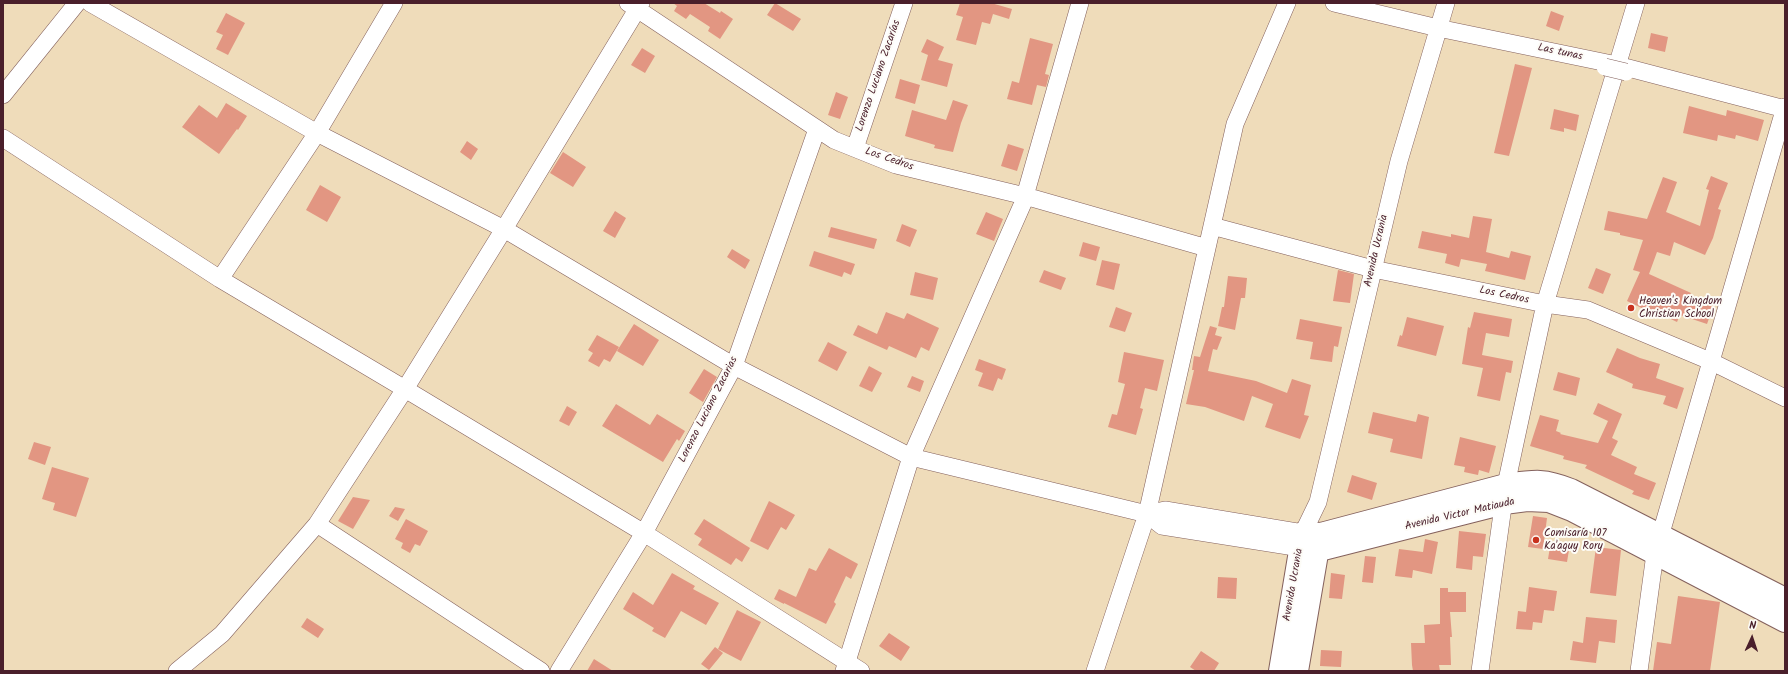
<!DOCTYPE html>
<meta charset="utf-8">
<style>
body{margin:0}
#map{position:relative;width:1788px;height:674px;overflow:hidden;background:#efdcba;font-family:Kalam,sans-serif}
canvas{display:block}
.frame{position:absolute;inset:0;border:4px solid #4a1f2b;pointer-events:none}
.north{position:absolute;left:1732px;top:618px;width:40px;height:40px;-webkit-text-stroke:3px #fdfcf7;paint-order:stroke;rotate:3deg;font-size:11px;font-weight:700;line-height:16px;text-align:center;color:#4a1f2b}
.north::after{content:'';display:block;margin:auto;width:14px;height:18px;background:#4a1f2b;clip-path:polygon(50% 0,100% 100%,50% 72%,0 100%)}
</style>
<div id="map">
<canvas width="1788" height="674"></canvas>
<div class="frame"></div>
<div class="north">N</div>
</div>
<script>
const c = document.querySelector('canvas').getContext('2d');
c.lineJoin = 'round';
function paint(path, color) { c.fillStyle = color; c.fill(path, 'evenodd'); }
function strokePath(path, color, width, dash) { c.strokeStyle = color; c.lineWidth = width; c.lineCap = dash ? 'butt' : 'round'; c.setLineDash(dash || []); c.stroke(path); }
function label(font, color, halo, rows, align = 'center') {
  c.font = font + ' Kalam,sans-serif'; c.lineWidth = 4; c.setLineDash([]); c.textBaseline = 'middle'; c.strokeStyle = halo; c.fillStyle = color; for (const [text, x, y, turn = 0] of rows) {
    c.save(); c.translate(x, y); c.rotate((+turn || 0) * Math.PI / 180); c.textAlign = isNaN(turn) ? turn : align; if (halo) c.strokeText(text, 0, 0); c.fillText(text, 0, 0); c.restore();
  }
}
const building = new Path2D(`
 M673,3H704L720,13L721,11L733,19L720,39L708,31L710,27L690,14L686,19L674,11L677,6Z
 M775,3L801,19L793,31L767,15Z
 M960,3H991L1012,9L1009,19L993,14L990,24L982,22L976,45L956,40L963,17L956,15Z
 M1551,11L1564,16L1559,31L1546,26Z
 M226,13L245,23L228,55L216,49L223,35L216,32Z
 M1651,33L1668,37L1665,52L1648,48Z
 M1030,38L1053,44L1045,74L1049,75L1046,87L1037,85L1032,105L1007,99L1012,81L1019,83Z
 M927,39L944,47L938,60L953,64L947,87L921,80L928,55L921,52Z
 M642,48L655,56L645,73L631,65Z
 M1515,64L1532,68L1509,156L1494,153Z
 M900,79L920,85L915,104L895,98Z
 M836,92L848,97L840,119L828,115Z
 M953,100L968,105L961,123L953,152L934,148L935,145L905,136L912,110L946,120Z
 M226,103L247,116L238,130L237,129L219,154L182,127L199,105L217,118Z
 M1689,106L1726,116L1727,110L1764,120L1758,141L1736,135L1735,139L1718,135L1717,141L1683,133Z
 M1554,109L1579,115L1576,131L1564,128V132L1550,129Z
 M467,141L478,149L471,160L460,152Z
 M1008,144L1024,149L1017,171L1001,166Z
 M563,152L586,167L573,187L550,173Z
 M1711,176L1728,183L1718,209L1721,210L1713,238L1705,255L1674,242L1670,256L1657,252L1649,274L1691,293L1688,298L1713,307L1707,324L1680,315L1677,322L1652,310V313L1627,301L1640,272L1633,270L1643,240L1620,235V233L1604,230L1608,211L1647,219L1663,177L1677,182L1666,212L1700,226L1709,190L1706,189Z
 M320,185L341,197L327,222L306,210Z
 M615,211L626,218L615,238L603,231Z
 M986,212L1003,219L994,241L976,234Z
 M1473,216L1492,219L1486,252L1509,258L1511,251L1531,256L1525,280L1485,271L1487,264L1461,259L1459,267L1445,263L1447,254L1418,248L1422,231L1451,237V234L1469,238Z
 M902,224L917,230L910,247L896,241Z
 M831,227L877,239L874,249L828,237Z
 M1083,242L1100,247L1096,261L1079,256Z
 M732,249L750,260L745,269L727,257Z
 M814,251L855,264L851,275L844,272L842,277L809,266Z
 M1102,260L1120,264L1114,290L1096,285Z
 M1596,268L1611,274L1603,294L1588,288Z
 M1044,270L1066,278L1061,290L1039,282Z
 M1338,270L1354,274L1350,303L1333,301Z
 M915,272L938,278L933,300L910,295Z
 M1228,276L1247,278L1245,298H1241L1235,330L1218,326L1222,307H1224Z
 M1116,307L1132,313L1125,332L1109,327Z
 M886,312L904,319L907,313L939,328L929,351L921,347L916,358L889,346L887,350L853,335L858,325L877,334Z
 M1474,312L1512,319L1509,337L1486,333L1482,355L1513,361L1511,373L1506,372L1500,401L1477,396L1483,368L1462,364L1468,327L1470,328Z
 M1407,317L1444,326L1436,356L1397,346L1400,335L1402,336Z
 M1300,319L1342,327L1338,347L1334,346L1332,362L1310,359L1313,342L1296,339Z
 M634,324L659,340L643,366L617,351Z
 M1210,326L1217,328L1215,335L1222,337L1217,350L1213,349L1208,371L1256,381L1287,393L1292,379L1311,385L1304,415L1309,416L1300,439L1265,427L1273,404L1252,396L1244,421L1205,407L1186,404L1194,370H1192L1194,356L1200,357Z
 M597,335L619,347L610,362L604,359L599,367L588,361L593,353L588,350Z
 M828,342L847,352L837,371L818,361Z
 M1617,348L1640,358L1660,364L1656,378L1684,388L1677,409L1663,404L1666,396L1632,388L1633,384L1606,372Z
 M1124,352L1164,360L1157,391L1145,388L1140,408L1143,409L1136,435L1108,427L1112,414L1117,415L1125,384L1118,382Z
 M979,359L1006,369L1002,380L998,378L993,391L978,386L983,373L975,370Z
 M869,366L882,373L872,392L859,386Z
 M704,369L717,377L703,402L689,393Z
 M1558,372L1580,378L1576,396L1553,390Z
 M912,376L924,381L920,392L907,387Z
 M1598,403L1622,414L1612,438L1618,441L1611,455L1637,467L1634,474L1656,483L1649,500L1632,494L1634,491L1585,468L1587,465L1563,459L1564,456L1530,446L1540,415L1559,420L1556,431L1561,433L1560,434L1598,443L1608,421L1593,414Z
 M616,404L650,425L657,414L685,431L679,441L677,439L663,462L602,426Z
 M567,406L577,412L569,426L559,421Z
 M1373,412L1416,422L1418,414L1429,417L1422,459L1390,452L1393,439L1368,433Z
 M1460,437L1496,446L1489,473L1479,470L1478,475L1464,472L1465,467L1454,465Z
 M34,442L51,447L45,465L28,459Z
 M52,467L89,478L76,517L53,510L55,503L42,499Z
 M1352,475L1377,483L1372,500L1347,492Z
 M353,497L370,500L353,529L338,521Z
 M769,501L795,515L786,530L781,527L768,550L750,541Z
 M395,507L405,509L398,521L389,516Z
 M1533,516L1547,518L1543,549L1528,547Z
 M406,519L428,531L420,546L415,544L410,553L401,548L403,543L395,539Z
 M704,519L750,548L742,562L736,558L731,565L698,545L702,539L694,534Z
 M1459,531L1486,534L1483,557L1473,556L1472,570L1456,568Z
 M1425,539L1438,542L1432,574L1413,570L1412,578L1395,576L1399,549L1423,552Z
 M1551,541L1570,544L1567,562L1548,559Z
 M1596,547L1621,550L1616,596L1590,593Z
 M829,548L858,564L851,579L846,576L834,602L836,604L826,624L784,603V604L774,599L779,589L796,597L809,568L816,571Z
 M1365,556L1376,557L1373,583L1362,582Z
 M672,573L695,586L693,589L719,603L706,625L681,611L665,638L652,631L654,628L623,609L633,592L653,605Z
 M1331,573L1345,575L1342,599L1329,598Z
 M1218,577L1237,578L1236,599L1217,598Z
 M1529,587L1557,591L1554,611L1544,610L1542,623L1533,622L1532,630L1516,629L1518,611L1526,612Z
 M1440,588H1448V592H1466V612H1450L1452,637H1450L1451,665H1439L1440,671H1413L1412,665L1411,643H1425L1424,625L1440,624Z
 M1678,596L1720,602L1710,671H1653L1657,642L1671,644Z
 M737,610L761,622L741,661L718,649Z
 M1586,617L1617,620L1615,643L1599,641L1596,663L1570,660L1573,641L1583,643Z
 M307,618L324,629L318,638L301,627Z
 M889,633L910,647L901,661L879,646Z
 M715,647L723,653L709,670L701,664Z
 M1321,650L1342,651L1341,667L1320,666Z
 M1201,651L1219,663L1214,671H1196L1190,667Z
 M594,659L613,671H587Z`);
const minor = new Path2D(`
 M90,3L317,133L504,229L734,366L911,457L1147,514
 M628,3L834,140L896,165L1025,196L1207,248
 M1334,3L1438,28L1617,65L1785,109
 M3,95L77,3
 M3,138L220,279L405,389L644,533L861,671
 M855,148L904,3
 M1212,226L1373,269L1545,304L1588,310L1710,361L1785,398
 M220,279L317,133L394,3
 M317,524L541,671
 M1301,548L1162,526L1147,514L1165,510L1303,533L1318,502L1399,161L1446,3
 M177,671L222,634L317,524L405,389L504,229L641,3
 M559,671L644,533L734,366L817,129
 M844,671L911,457L1023,203L1080,3
 M1095,671L1147,514L1235,124L1287,3
 M1480,671L1506,485L1545,304L1636,3
 M1639,671L1655,554L1785,107`);
const major = new Path2D(`
 M1301,548L1319,550L1504,503L1527,500L1549,501L1572,510L1785,621
 M1280,671L1303,533L1321,534L1506,485C1534,481 1544,479 1571,490L1785,599
 M1297,671L1320,536`);
const minorBridge = new Path2D(`
 M1605,67L1626,72`);
const markers = [
 [1631,308,4,"#c8321e"],
 [1536,540,4,"#c8321e"]
];
const streetNames = [
 ["Las tunas",1560,53,12],
 ["Lorenzo Luciano Zacarías",879,76,-71],
 ["Los Cedros",889,160,19],
 ["Avenida Ucrania",1377,251,-77],
 ["Los Cedros",1504,296,12],
 ["Lorenzo Luciano Zacarias",709,410,-63],
 ["Avenida Victor Matiauda",1460,515,-13],
 ["Avenida Ucrania",1294,585,-80]
];
const poiNames = [
 ["Heaven's Kingdom",1639,302],
 ["Christian School",1639,315],
 ["Comisaría 107",1544,534],
 ["Ka'aguy Rory",1544,547]
];
paint(building, '#e29682');
strokePath(minor, '#84615d', 18);
strokePath(major, '#84615d', 24);
strokePath(minor, '#fff', 17);
strokePath(major, '#fff', 22);
strokePath(minorBridge, '#84615d', 18, []);
strokePath(minorBridge, '#fff', 17);
for (const [x, y, r, color] of markers) { const dot = new Path2D(); dot.arc(x, y, r, 0, 2 * Math.PI); c.fillStyle = color; c.fill(dot); strokePath(dot, '#fdfcf7', 1.5); }
label('11px', '#4a1f2b', '#fdfcf7', streetNames);
label('11px', '#4a1f2b', '#fdfcf7', poiNames, 'left');
</script>
